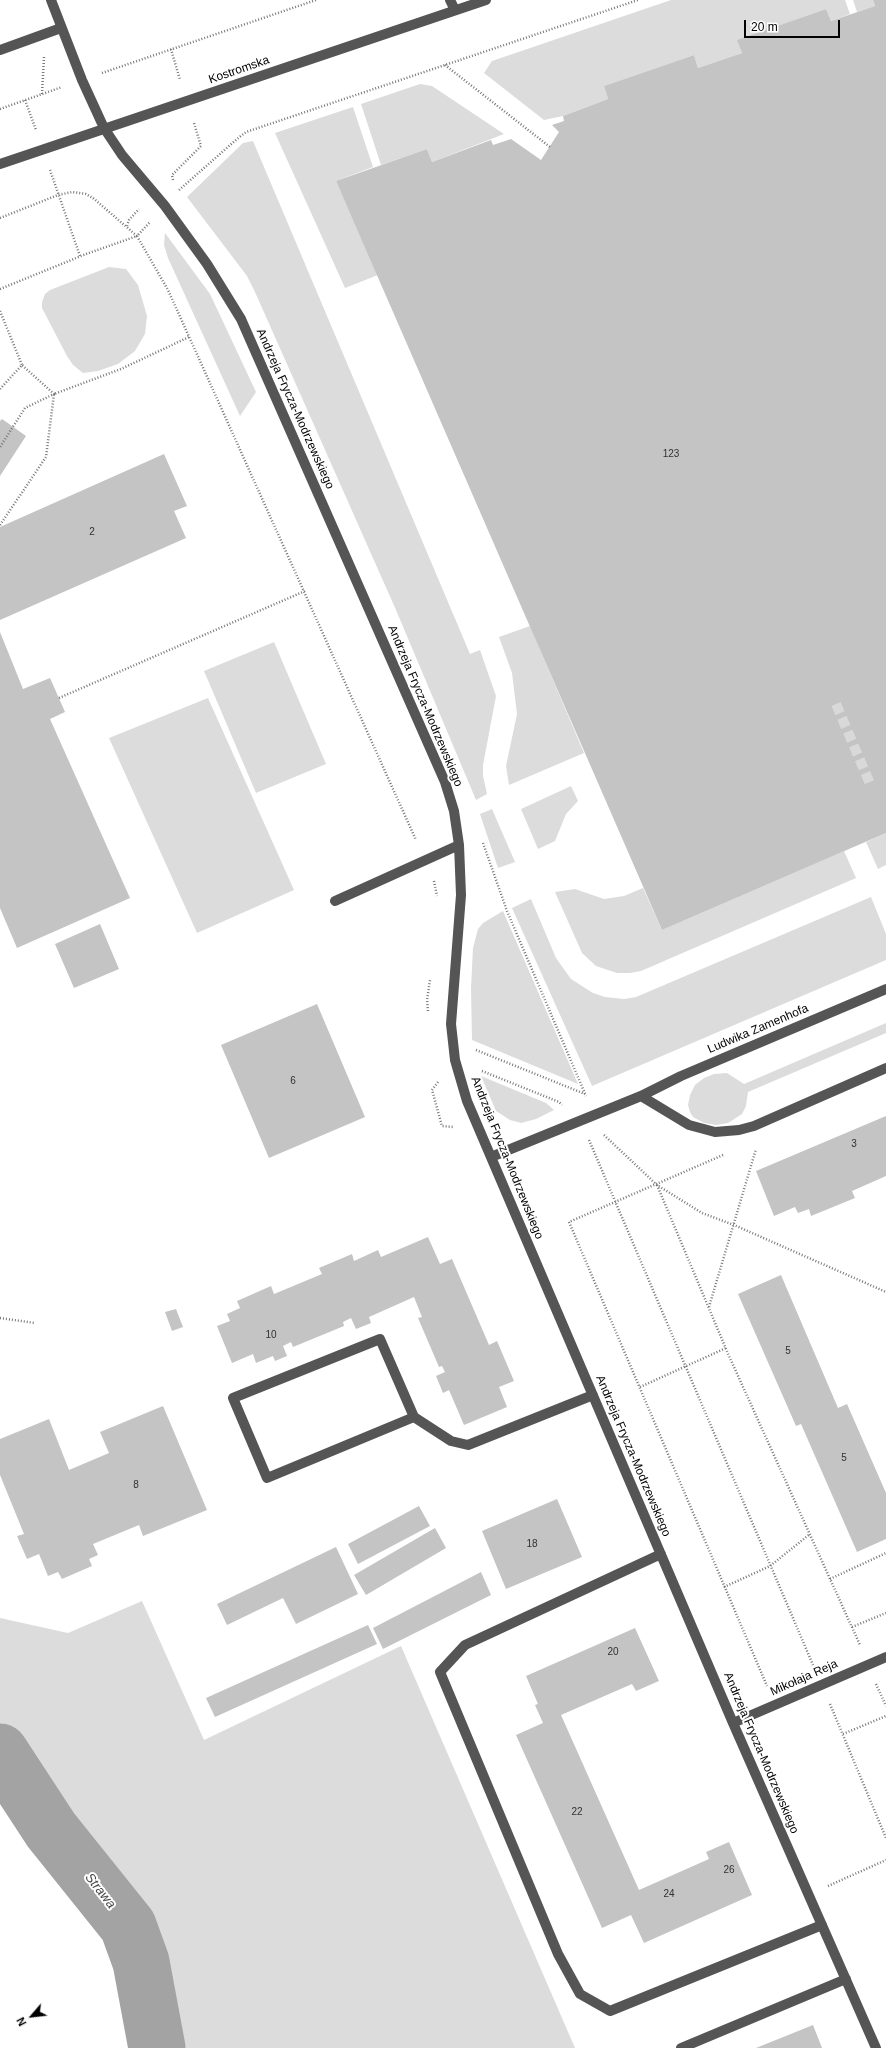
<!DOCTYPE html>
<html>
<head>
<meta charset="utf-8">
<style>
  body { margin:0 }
  #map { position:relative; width:886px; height:2048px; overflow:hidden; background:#fff; font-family:Arial,sans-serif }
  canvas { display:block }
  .north { position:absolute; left:12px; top:1996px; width:40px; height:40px; -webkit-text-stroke:3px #fff; paint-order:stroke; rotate:242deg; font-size:11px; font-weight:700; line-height:16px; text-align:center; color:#000 }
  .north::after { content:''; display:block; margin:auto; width:14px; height:18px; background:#000; clip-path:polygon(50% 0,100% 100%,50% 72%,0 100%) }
  .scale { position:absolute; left:744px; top:20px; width:96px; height:18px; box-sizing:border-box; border:2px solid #000; border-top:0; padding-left:5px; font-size:12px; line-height:14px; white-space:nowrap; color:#000; -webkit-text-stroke:3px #fff; paint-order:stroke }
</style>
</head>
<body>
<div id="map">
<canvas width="886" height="2048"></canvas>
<div class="north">N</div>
<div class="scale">20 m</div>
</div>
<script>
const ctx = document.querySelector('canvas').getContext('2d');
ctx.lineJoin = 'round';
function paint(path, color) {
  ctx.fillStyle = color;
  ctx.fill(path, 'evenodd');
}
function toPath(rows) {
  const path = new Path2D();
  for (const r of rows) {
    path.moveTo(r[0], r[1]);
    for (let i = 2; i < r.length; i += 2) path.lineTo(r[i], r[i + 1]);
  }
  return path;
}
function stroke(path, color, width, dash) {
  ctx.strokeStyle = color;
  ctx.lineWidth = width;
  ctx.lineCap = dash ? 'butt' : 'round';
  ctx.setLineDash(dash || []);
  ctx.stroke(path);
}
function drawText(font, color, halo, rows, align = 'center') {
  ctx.font = font + ' Arial,sans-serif';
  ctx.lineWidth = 4;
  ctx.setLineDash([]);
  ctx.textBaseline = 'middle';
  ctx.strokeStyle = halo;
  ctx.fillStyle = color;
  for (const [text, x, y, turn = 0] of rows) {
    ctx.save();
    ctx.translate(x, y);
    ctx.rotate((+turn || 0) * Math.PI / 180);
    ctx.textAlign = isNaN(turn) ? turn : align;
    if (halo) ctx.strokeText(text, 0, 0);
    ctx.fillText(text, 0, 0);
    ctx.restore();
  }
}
const green = toPath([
  [671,0,845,0,850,14,831,21,826,9,738,40,742,53,698,68,694,55,604,86,608,99,563,116,544,120,484,73,492,61],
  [853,0,873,0,875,6,857,12],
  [420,84,432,86,504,134,432,162,427,149,381,165,361,104],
  [353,107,373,167,336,181,378,275,345,288,275,133],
  [253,141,470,654,480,650,496,696,483,765,483,776,487,794,476,800,396,610,255,292,247,276,187,197,243,143],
  [165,233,210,294,256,392,240,416,168,258,164,245],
  [109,267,126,269,138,285,147,316,145,334,135,351,118,364,98,371,83,373,73,365,67,356,42,308,42,302,45,294,50,290],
  [530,626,584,753,509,785,506,766,517,714,512,673,499,637],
  [274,642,326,764,256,793,204,671],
  [208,698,294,890,197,933,109,738],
  [571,786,578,801,566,814,555,841,538,849,521,809],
  [492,809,515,862,498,868,480,814],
  [886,833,886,865,878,869,866,842],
  [844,851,856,878,641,971,630,973,617,973,596,966,582,953,555,892,575,889,604,899,624,896,643,888,662,930],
  [871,897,886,934,886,960,592,1086,512,908,531,899,556,958,571,979,593,993,605,997,624,999,636,997],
  [503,911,578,1084,472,1040,471,988,473,948,478,929,483,923],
  [886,1023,886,1033,748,1092,746,1106,742,1114,728,1123,716,1125,704,1123,693,1117,690,1112,688,1105,690,1095,695,1085,704,1078,714,1074,727,1073,744,1084],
  [481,1076,546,1103,554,1110,536,1119,521,1123,510,1120,496,1111],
  [142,1601,204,1740,401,1646,575,2048,171,2048,157,1985,136,1924,52,1813,0,1737,0,1618,68,1633]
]);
const river = toPath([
  [0,1752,51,1830,128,1926,141,1962,157,2048]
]);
const building = toPath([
  [873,0,886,0,886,833,662,930,336,181,427,149,432,162,491,140,493,145,511,139,541,160,559,132,552,125,564,121,563,116,608,99,604,86,694,55,698,68,742,53,737,40,826,9,831,21,875,6],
  [2,419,26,436,0,476,0,421],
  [164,454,187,506,174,511,186,538,0,620,0,527],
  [0,632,23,689,50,678,65,712,50,719,130,898,17,948,0,908],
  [100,924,119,969,74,988,55,944],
  [317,1004,365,1117,269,1158,221,1045],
  [886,1116,886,1176,852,1191,855,1198,811,1216,809,1209,798,1213,795,1207,774,1216,756,1171],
  [428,1237,440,1264,452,1259,489,1345,497,1341,514,1381,499,1387,507,1407,464,1425,449,1390,443,1393,436,1376,445,1372,442,1366,439,1367,418,1318,422,1317,414,1297,369,1317,371,1323,356,1329,351,1318,343,1322,344,1326,293,1347,291,1342,283,1346,287,1356,275,1361,273,1356,256,1363,253,1354,232,1363,217,1326,230,1321,227,1314,240,1308,237,1301,271,1286,274,1294,322,1274,319,1268,352,1254,354,1261,378,1250,381,1257],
  [781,1275,838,1408,847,1404,886,1493,886,1539,857,1552,801,1424,796,1426,738,1294],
  [176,1309,183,1327,172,1331,165,1312],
  [163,1406,207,1510,143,1536,139,1525,93,1544,98,1555,89,1559,92,1566,62,1579,58,1572,48,1576,39,1554,27,1559,17,1536,24,1534,0,1475,0,1439,49,1419,69,1470,109,1453,100,1432],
  [557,1499,582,1557,506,1589,482,1531],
  [419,1506,430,1526,358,1564,348,1544],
  [435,1528,446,1548,366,1595,354,1575],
  [336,1547,358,1594,296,1624,283,1598,227,1625,217,1604],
  [481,1572,491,1595,383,1649,373,1628],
  [368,1625,377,1644,215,1717,206,1698],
  [635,1628,659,1681,636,1691,632,1684,561,1715,639,1890,709,1859,706,1852,729,1842,752,1895,644,1943,631,1915,602,1928,516,1735,543,1723,535,1705,538,1704,526,1676],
  [813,2025,822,2048,756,2048]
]);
const minorTunnel = toPath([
  [836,704,871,786]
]);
const path = toPath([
  [171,49,180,80],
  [445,65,550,147],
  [102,73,316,0],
  [42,94,44,57],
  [25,100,36,130],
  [0,109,62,87],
  [50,170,80,256],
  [173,180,172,175,201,146,194,123],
  [179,190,237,139,246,132,638,0],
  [0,218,58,195,72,192,86,194,93,198,137,236,150,222],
  [127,226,129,220,139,209],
  [0,289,86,254,137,236,168,290,416,840],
  [0,311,22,365],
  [0,389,22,365,54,394,25,408,0,447],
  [0,525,46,457,54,394,121,369,189,337],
  [59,698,305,591],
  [483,843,507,911,586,1096],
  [434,881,437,896],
  [428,1011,427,1000,430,980],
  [476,1050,585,1094],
  [482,1071,559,1102,562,1105],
  [438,1082,432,1090,442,1126,454,1127],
  [604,1135,657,1185,702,1213,734,1225,886,1292],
  [589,1140,813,1665],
  [723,1155,569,1222,767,1686],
  [657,1185,729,1356,860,1645],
  [709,1307,756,1149],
  [0,1318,35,1323],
  [640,1387,726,1348],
  [830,1579,886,1553],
  [724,1587,770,1566,810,1534],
  [852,1627,886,1613],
  [876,1684,886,1706],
  [830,1704,886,1838],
  [843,1734,886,1716],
  [828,1886,886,1860]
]);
const minor = toPath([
  [51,0,82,80,104,128,122,155,165,206,207,264,241,319,445,782,454,811,459,845,461,895,451,1024,455,1060,467,1101,733,1723,876,2048],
  [450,0,455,10],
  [0,50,61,28],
  [0,164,486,0],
  [335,901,459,845],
  [641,1096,689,1125,715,1132,739,1130,754,1126,886,1068],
  [491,1157,641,1096,681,1076,886,989],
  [414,1417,380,1339,233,1398,267,1478,414,1417,451,1441,468,1445,593,1395],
  [661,1554,465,1645,440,1672,558,1954,580,1994,610,2011,822,1925],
  [733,1723,886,1657],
  [681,2048,846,1979]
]);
const numberNames = [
  ["123",671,454],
  ["2",92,532],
  ["6",293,1081],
  ["3",854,1144],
  ["10",271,1335],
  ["5",788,1351],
  ["5",844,1458],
  ["8",136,1485],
  ["18",532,1544],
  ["20",613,1652],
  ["22",577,1812],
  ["26",729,1870],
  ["24",669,1894]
];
const streetNames = [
  ["Kostromska",239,70,-19],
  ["Andrzeja Frycza-Modrzewskiego",295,409,66],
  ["Andrzeja Frycza-Modrzewskiego",425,706,67],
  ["Ludwika Zamenhofa",758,1029,-23],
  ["Andrzeja Frycza-Modrzewskiego",507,1158,68],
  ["Andrzeja Frycza-Modrzewskiego",633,1456,67],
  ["Mikołaja Reja",804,1678,-24],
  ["Andrzeja Frycza-Modrzewskiego",761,1753,67]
];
const waterNames = [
  ["Strawa",100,1891,52]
];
paint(green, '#dcdcdc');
stroke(river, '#a3a3a3', 57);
paint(building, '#c4c4c4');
stroke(minorTunnel, '#d9d9d9', 10, [10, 5]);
stroke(path, '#777', 2.5, [1, 2]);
stroke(minor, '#555', 10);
drawText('10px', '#313131', null, numberNames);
drawText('12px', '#000', '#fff', streetNames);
drawText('italic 13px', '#444', '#fff', waterNames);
</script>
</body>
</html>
